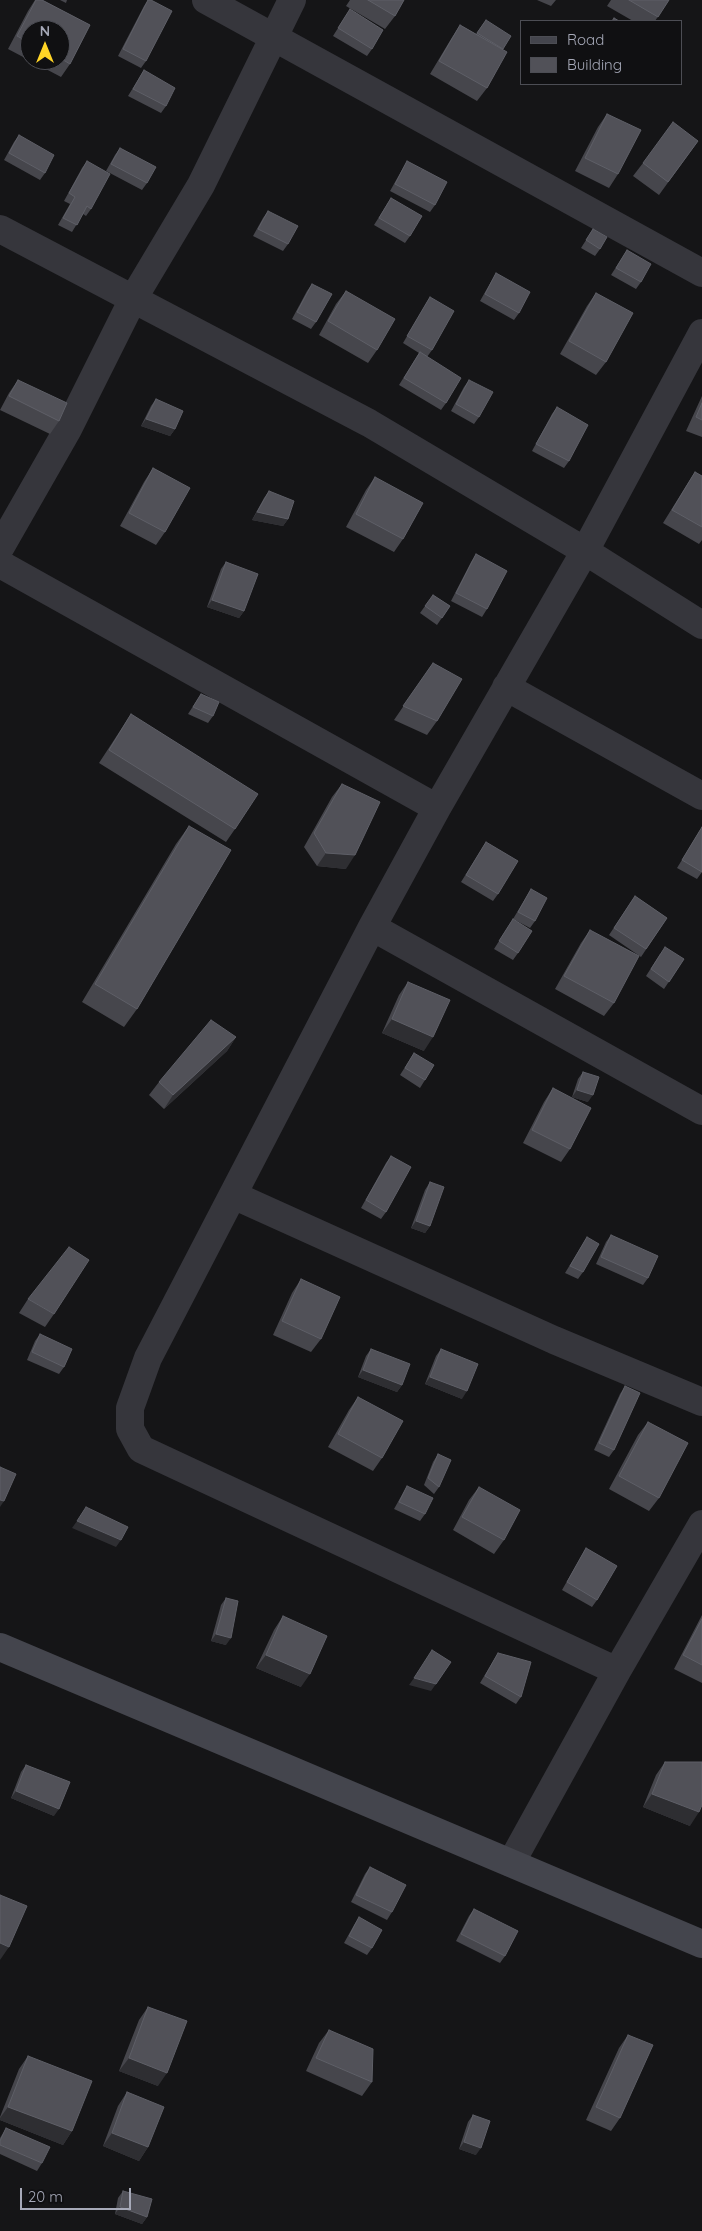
<!DOCTYPE html>
<html>
<head>
<meta charset="utf-8">
<style>
  body { margin:0 }
  #map { position:relative; width:702px; height:2231px; overflow:hidden; background:#151517; font-family:Quicksand,sans-serif }
  canvas { display:block }
  .legend { position:absolute; left:520px; top:20px; width:162px; height:65px; box-sizing:border-box; background:#101012; border:1px solid #4c4d54; margin:0; padding:6px 9px; list-style:none; font-size:15px; color:#a6a9b8 }
  .legend li { display:flex; align-items:center; gap:10px; height:25px }
  .legend b { width:25px; border:1px solid #4c4d54 }
  .north { position:absolute; left:20px; top:20px; width:50px; height:50px; box-sizing:border-box; background:#101012; border:1px solid #4c4d54; border-radius:50%; rotate:0deg; font-size:14px; font-weight:700; line-height:20px; text-align:center; color:#a6a9b8 }
  .north::after { content:''; display:block; margin:auto; width:18px; height:22px; background:#ffd426; clip-path:polygon(50% 0,100% 100%,50% 72%,0 100%) }
  .scale { position:absolute; left:20px; top:2188px; width:111px; height:22px; box-sizing:border-box; border:2px solid #a6a9b8; border-top:0; padding-left:6px; font-size:15px; line-height:18px; white-space:nowrap; color:#a6a9b8; -webkit-text-stroke:4px #101012; paint-order:stroke }
</style>
</head>
<body>
<div id="map">
<canvas width="702" height="2231"></canvas>
<ul class="legend">
<li><b style="height:6px;background:#44454d"></b>Road</li>
<li><b style="height:14px;background:#515158"></b>Building</li>
</ul>
<div class="north">N</div>
<div class="scale">20 m</div>
</div>
<script>
const ctx = document.querySelector('canvas').getContext('2d');
ctx.lineJoin = 'round';
function toPath(rows) {
  const path = new Path2D();
  for (const r of rows) {
    path.moveTo(r[0], r[1]);
    for (let i = 2; i < r.length; i += 2) path.lineTo(r[i], r[i + 1]);
  }
  return path;
}
function stroke(path, color, width, dash) {
  ctx.strokeStyle = color;
  ctx.lineWidth = width;
  ctx.lineCap = dash ? 'butt' : 'round';
  ctx.setLineDash(dash || []);
  ctx.stroke(path);
}
function paint(path, color) {
  ctx.fillStyle = color;
  ctx.fill(path, 'evenodd');
}
const minor = toPath([
  [206,0,702,273],
  [0,229,369,423,585,551,702,625],
  [0,548,68,429,133,299,201,185,292,0],
  [0,564,437,808],
  [506,687,702,796],
  [372,927,702,1111],
  [233,1195,554,1340,702,1402],
  [617,1671,141,1449,130,1429,130,1408,148,1358,372,927,437,808,585,551,702,333],
  [511,1863,617,1671,702,1524]
]);
const secondary = toPath([
  [0,1647,702,1944]
]);
const wall = toPath([
  [35,0,42,0,90,25,70,64,61,77,8,49,28,11],
  [30,30,60,30,60,60,30,60],
  [60,0,67,0,66,3],
  [148,0,146,61,141,68,118,56,144,6],
  [350,0,404,0,395,16,385,29,346,6],
  [537,0,556,0,551,6],
  [611,0,669,0,655,21,633,21,607,6],
  [350,9,372,49,367,56,333,36],
  [486,20,503,49,487,88,477,101,430,74,451,39,460,25,476,34],
  [144,70,166,106,161,113,128,96],
  [607,114,618,174,609,188,575,171,598,127],
  [19,135,45,173,40,180,4,160,14,142],
  [698,141,659,195,633,176,643,163],
  [120,148,147,183,142,190,106,171,115,155],
  [87,161,91,209,86,216,83,214,72,232,58,225,70,204,64,201,82,168],
  [407,161,435,205,430,212,390,191,403,168],
  [391,198,410,236,405,243,374,225],
  [268,211,288,244,283,251,253,236,263,218],
  [593,229,600,249,595,256,581,248],
  [627,250,641,282,636,289,611,275],
  [496,273,519,313,514,320,480,301],
  [312,284,316,322,311,329,292,319,307,291],
  [346,291,377,350,368,363,319,335,336,304],
  [596,293,606,362,596,375,560,354,587,306],
  [430,297,432,350,427,357,446,403,441,410,399,385,419,353,403,343],
  [18,380,59,421,50,434,0,410,9,393],
  [469,380,479,417,474,424,451,411,464,387],
  [702,396,702,437,686,431],
  [156,399,175,429,170,436,141,426,151,406],
  [557,407,569,461,564,468,532,451,552,414],
  [153,468,165,532,156,545,120,526,144,482],
  [695,472,702,476,702,540,699,544,663,523,686,486],
  [375,477,403,539,394,552,346,527,366,490],
  [269,491,288,519,283,526,252,520,264,498],
  [476,554,487,609,482,617,451,601,471,562],
  [226,562,244,611,239,618,207,607,221,569],
  [433,595,450,606,437,625,420,613],
  [433,663,437,721,427,735,394,720],
  [201,694,213,716,208,723,188,714],
  [131,714,235,829,226,842,99,763],
  [342,784,346,869,317,866,304,847,332,797],
  [189,826,137,1009,124,1027,82,1002,176,844],
  [702,827,702,872,697,879,677,868],
  [486,842,498,894,493,901,461,882],
  [531,889,535,921,530,928,513,919],
  [635,896,667,918,641,957,609,935],
  [513,919,518,953,513,960,494,949],
  [590,930,614,1003,604,1016,555,989,581,943],
  [660,954,684,959,664,989,646,976],
  [408,982,424,1051,382,1033,399,995],
  [236,1037,227,1051,164,1109,149,1095,159,1082],
  [414,1053,425,1080,420,1088,400,1075],
  [583,1072,588,1102,572,1097,578,1079],
  [553,1088,570,1149,561,1162,523,1143,544,1102],
  [391,1156,386,1212,381,1219,361,1208,386,1163],
  [430,1182,430,1226,425,1233,411,1228,425,1190],
  [611,1235,648,1278,643,1285,596,1264,606,1242],
  [587,1237,583,1272,578,1279,565,1273],
  [301,1279,321,1339,311,1352,273,1335,292,1293],
  [28,1299,54,1314,45,1327,19,1313],
  [40,1334,64,1367,59,1374,27,1360,35,1341],
  [371,1349,402,1385,397,1392,358,1377,366,1356],
  [441,1349,462,1399,425,1384,436,1356],
  [625,1386,614,1450,609,1457,594,1450,620,1394],
  [358,1397,382,1458,373,1471,328,1447,349,1410],
  [648,1422,659,1498,649,1511,609,1489,638,1435],
  [438,1454,439,1487,434,1494,424,1485,433,1462],
  [407,1486,425,1514,420,1521,394,1509,403,1493],
  [479,1487,504,1540,494,1554,453,1530,469,1500],
  [586,1548,597,1600,592,1607,562,1590],
  [226,1598,226,1645,211,1641,221,1605],
  [702,1615,702,1683,674,1669],
  [283,1616,301,1687,256,1668,274,1630],
  [498,1653,521,1697,516,1704,480,1683],
  [665,1762,690,1826,643,1807,656,1775],
  [26,1765,54,1816,11,1798,21,1772],
  [370,1867,392,1912,387,1920,351,1902,365,1874],
  [474,1909,505,1956,500,1963,456,1941,469,1916],
  [359,1917,372,1948,367,1955,344,1943,354,1925],
  [148,2007,158,2086,119,2071,139,2020],
  [329,2030,372,2082,362,2096,306,2071,319,2043],
  [628,2035,620,2118,611,2131,586,2120,619,2048],
  [28,2056,72,2131,63,2145,0,2120,0,2117,19,2069],
  [127,2092,148,2147,139,2161,103,2146,118,2106],
  [473,2115,476,2155,459,2149,468,2122],
  [6,2128,42,2163,37,2171,0,2154,0,2138],
  [123,2191,147,2217,142,2224,115,2214,118,2198]
]);
const shadedWall = toPath([
  [146,419,175,429,170,436,141,426],
  [257,512,288,519,283,526,252,520],
  [212,600,244,611,239,618,207,607],
  [326,853,355,855,346,869,317,866],
  [392,1019,433,1037,424,1051,382,1033],
  [236,1037,227,1051,164,1109,173,1095],
  [577,1090,593,1095,588,1102,572,1097],
  [416,1221,430,1226,425,1233,411,1228],
  [363,1370,402,1385,397,1392,358,1377],
  [430,1377,467,1391,462,1399,425,1384],
  [0,1500,4,1501,0,1507],
  [77,1521,121,1540,116,1547,72,1528],
  [216,1634,231,1638,226,1645,211,1641],
  [266,1655,310,1674,301,1687,256,1668],
  [414,1678,436,1684,431,1691,409,1685],
  [16,1791,59,1809,54,1816,11,1798],
  [652,1794,699,1812,690,1826,643,1807],
  [0,1943,9,1947,0,1960],
  [129,2058,167,2073,158,2086,119,2071],
  [8,2107,72,2131,63,2145,0,2120,0,2118],
  [112,2133,148,2147,139,2161,103,2146],
  [464,2142,481,2148,476,2155,459,2149],
  [120,2207,147,2217,142,2224,115,2214]
]);
const building = toPath([
  [36,0,42,0,90,25,70,64,60,58,60,30,30,30,30,43,17,36,36,0],
  [148,0,151,0,172,11,146,61,123,49,148,0],
  [368,0,404,0,395,16,368,0],
  [629,0,669,0,658,17,629,0],
  [350,9,383,30,372,49,338,28,350,9],
  [614,18,619,21,612,21,614,18],
  [486,20,511,36,503,49,477,33,486,20],
  [460,25,507,52,487,88,439,61,460,25],
  [144,70,175,88,166,106,133,89,144,70],
  [607,114,641,130,618,174,585,158,607,114],
  [673,122,698,141,668,182,643,163,673,122],
  [19,135,54,155,45,173,9,153,19,135],
  [120,148,156,167,147,183,111,164,120,148],
  [87,161,110,174,91,209,87,206,77,225,63,218,75,197,69,193,87,161],
  [407,161,447,182,435,205,395,184,407,161],
  [391,198,422,216,410,236,379,218,391,198],
  [268,211,298,226,288,244,258,229,268,211],
  [593,229,607,237,600,249,586,240,593,229],
  [627,250,651,264,641,282,616,268,627,250],
  [496,273,530,292,519,313,485,294,496,273],
  [312,284,332,294,316,322,297,312,312,284],
  [346,291,395,319,377,350,328,321,346,291],
  [596,293,633,313,606,362,569,341,596,293],
  [430,297,454,311,432,350,407,336,430,297],
  [420,352,461,378,446,403,404,378,420,352],
  [18,380,67,403,59,421,9,396,18,380],
  [469,380,493,392,479,417,456,404,469,380],
  [156,399,183,411,175,429,146,419,156,399],
  [702,403,702,420,696,417,702,403],
  [557,407,588,425,569,461,536,444,557,407],
  [153,468,190,488,165,532,129,513,153,468],
  [695,472,702,476,702,527,672,510,695,472],
  [375,477,423,503,403,539,356,514,375,477],
  [269,491,294,501,288,519,257,512,269,491],
  [476,554,507,571,487,609,456,593,476,554],
  [226,562,258,574,244,611,212,600,226,562],
  [433,595,450,606,442,618,425,606,433,595],
  [433,663,462,679,437,721,403,706,433,663],
  [201,694,219,702,213,716,193,707,201,694],
  [131,714,258,794,235,829,109,750,131,714],
  [342,784,380,802,355,855,326,853,314,833,342,784],
  [189,826,231,850,137,1009,95,984,189,826],
  [702,827,702,872,682,860,702,827],
  [486,842,518,861,498,894,466,875,486,842],
  [531,889,547,898,535,921,518,912,531,889],
  [635,896,667,918,646,949,614,928,635,896],
  [513,919,532,931,518,953,499,941,513,919],
  [590,930,639,956,614,1003,564,976,590,930],
  [665,947,684,959,669,982,651,969,665,947],
  [408,982,450,1000,433,1037,392,1019,408,982],
  [211,1020,236,1037,173,1095,159,1082,211,1020],
  [414,1053,434,1065,425,1080,405,1068,414,1053],
  [583,1072,599,1077,593,1095,577,1090,583,1072],
  [553,1088,591,1108,570,1149,532,1130,553,1088],
  [391,1156,411,1167,386,1212,366,1200,391,1156],
  [430,1182,444,1187,430,1226,416,1221,430,1182],
  [611,1235,658,1256,648,1278,601,1257,611,1235],
  [587,1237,599,1244,583,1272,570,1266,587,1237],
  [69,1247,89,1260,54,1314,28,1299,69,1247],
  [301,1279,340,1297,321,1339,282,1321,301,1279],
  [40,1334,72,1349,64,1367,32,1352,40,1334],
  [371,1349,410,1364,402,1385,363,1370,371,1349],
  [441,1349,478,1364,467,1391,430,1377,441,1349],
  [625,1386,640,1393,614,1450,599,1443,625,1386],
  [358,1397,403,1421,382,1458,338,1434,358,1397],
  [648,1422,688,1443,659,1498,619,1476,648,1422],
  [438,1454,451,1460,439,1487,428,1478,438,1454],
  [0,1467,16,1474,4,1501,0,1500,0,1467],
  [407,1486,433,1498,425,1514,399,1502,407,1486],
  [479,1487,520,1510,504,1540,462,1517,479,1487],
  [86,1507,128,1527,121,1540,77,1521,86,1507],
  [586,1548,617,1566,597,1600,567,1582,586,1548],
  [226,1598,238,1601,231,1638,216,1634,226,1598],
  [283,1616,327,1636,310,1674,266,1655,283,1616],
  [702,1619,702,1665,683,1655,702,1619],
  [432,1650,451,1662,436,1684,414,1678,432,1650],
  [498,1653,531,1662,521,1697,485,1676,498,1653],
  [665,1762,702,1762,702,1805,699,1812,652,1794,665,1762],
  [26,1765,70,1782,59,1809,16,1791,26,1765],
  [370,1867,406,1885,392,1912,356,1895,370,1867],
  [0,1895,27,1906,9,1947,0,1943,0,1895],
  [474,1909,518,1931,505,1956,461,1934,474,1909],
  [359,1917,382,1930,372,1948,349,1936,359,1917],
  [148,2007,187,2021,167,2073,129,2058,148,2007],
  [329,2030,373,2049,372,2082,316,2058,329,2030],
  [628,2035,653,2045,620,2118,596,2107,628,2035],
  [28,2056,92,2081,72,2131,8,2107,28,2056],
  [127,2092,164,2107,148,2147,112,2133,127,2092],
  [473,2115,490,2121,481,2148,464,2142,473,2115],
  [6,2128,50,2147,42,2163,0,2145,0,2141,6,2128],
  [123,2191,152,2199,147,2217,120,2207,123,2191]
]);
stroke(minor, '#36363c', 28);
stroke(secondary, '#44454d', 28);
paint(wall, '#46464c');
paint(shadedWall, '#2e2e32');
paint(building, '#515158');
stroke(building, '#5e5f67', 1);
</script>
</body>
</html>
